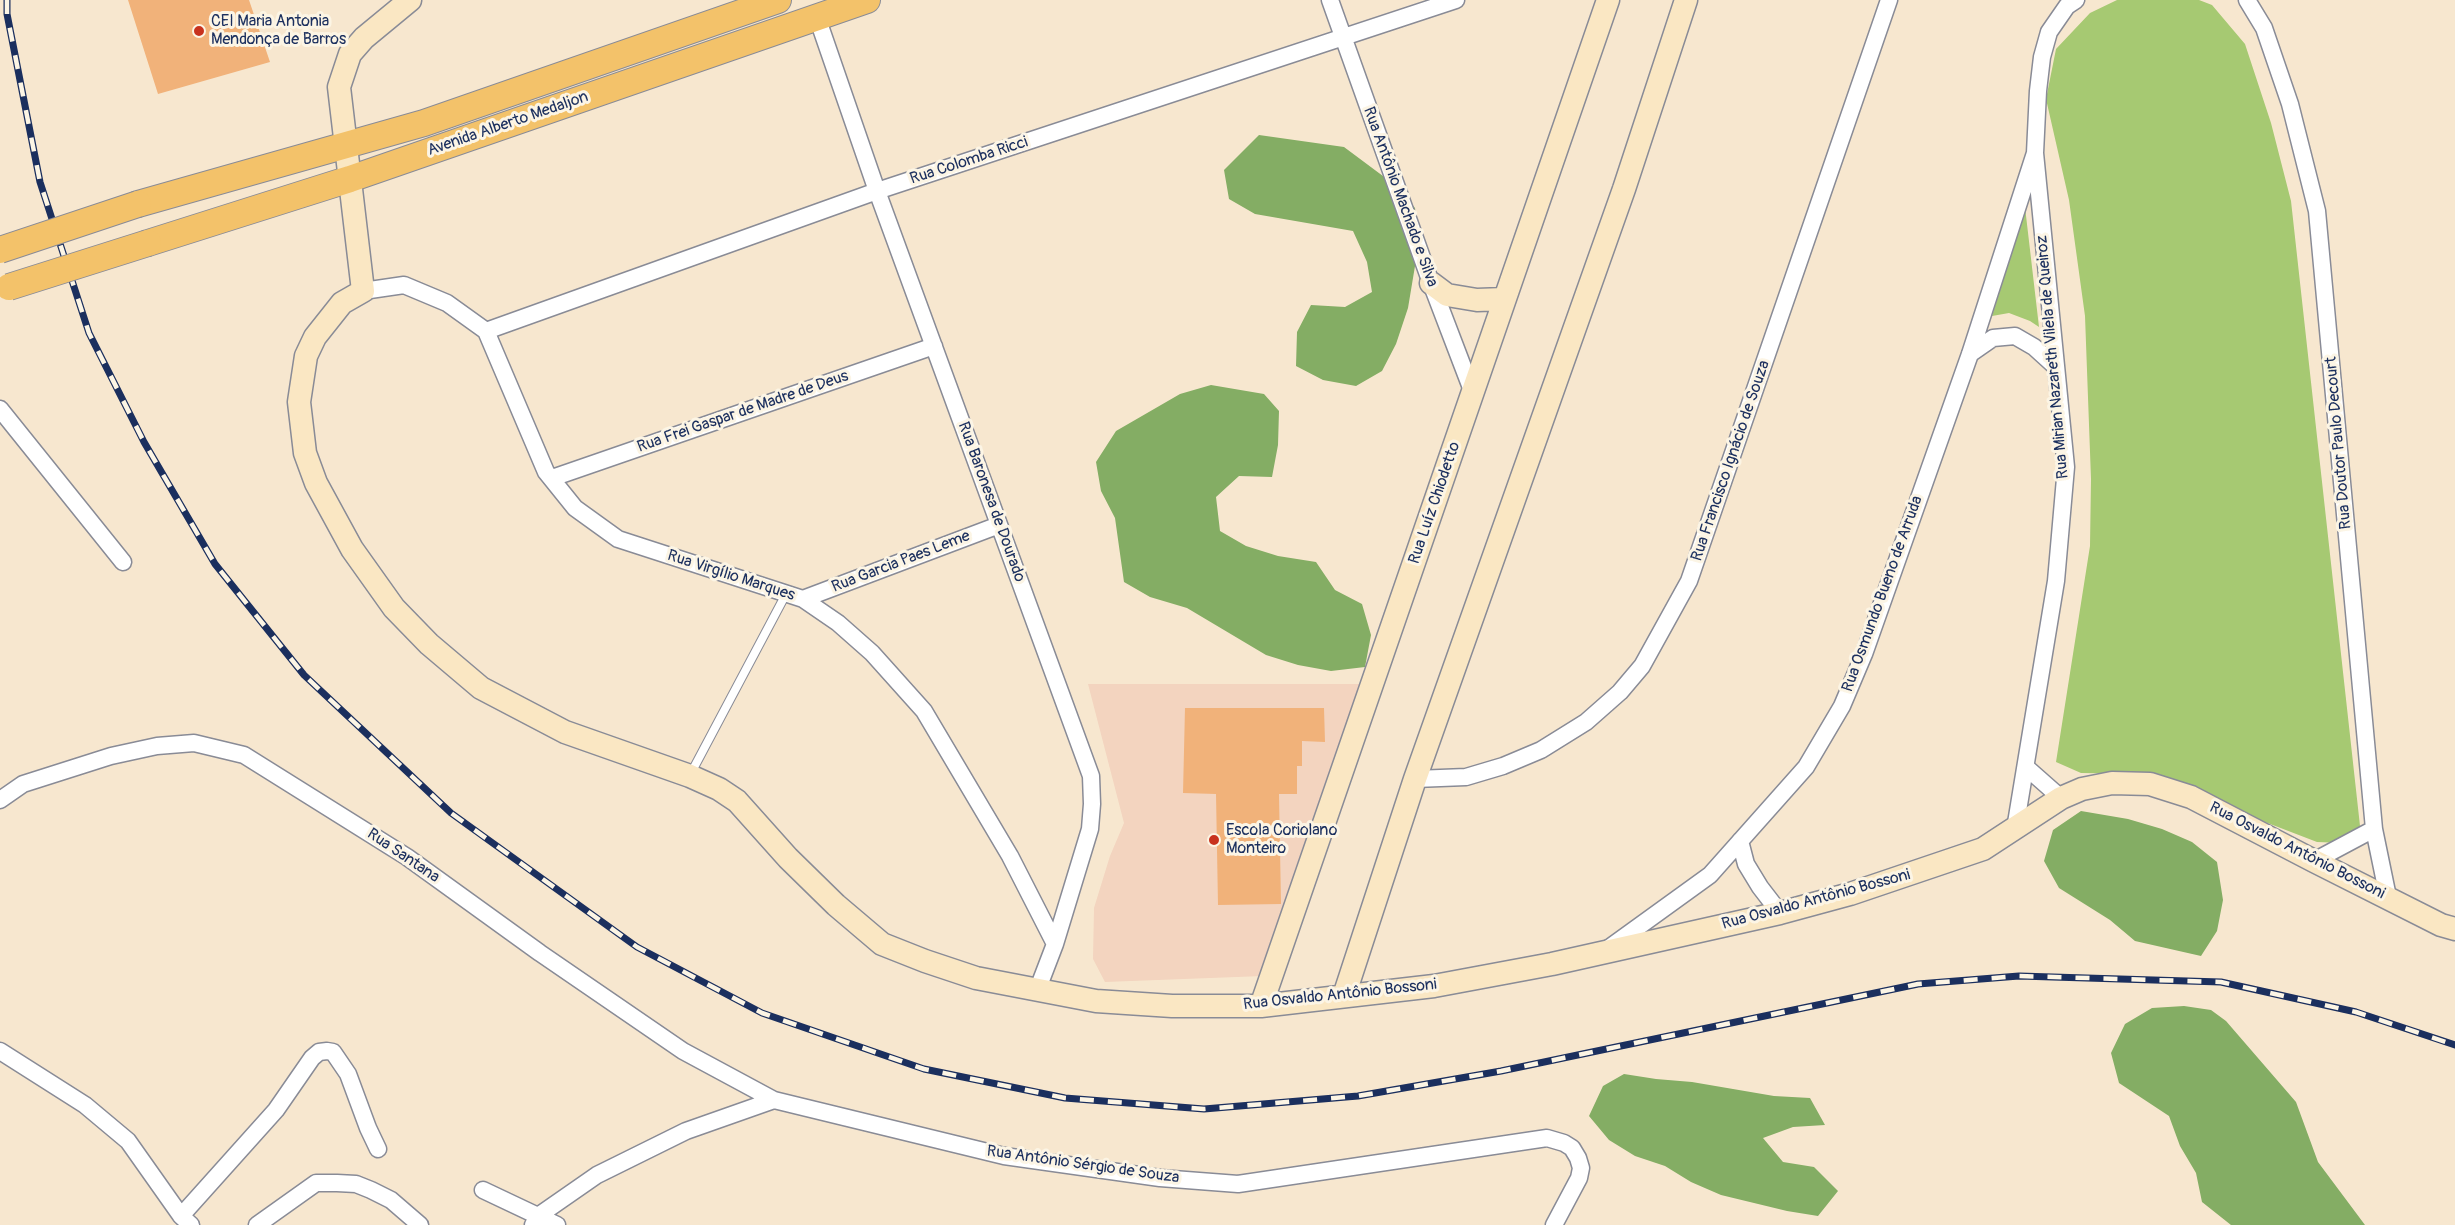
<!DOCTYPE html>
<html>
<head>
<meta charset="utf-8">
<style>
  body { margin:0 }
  canvas { display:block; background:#f7e7cf }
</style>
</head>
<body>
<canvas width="2455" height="1225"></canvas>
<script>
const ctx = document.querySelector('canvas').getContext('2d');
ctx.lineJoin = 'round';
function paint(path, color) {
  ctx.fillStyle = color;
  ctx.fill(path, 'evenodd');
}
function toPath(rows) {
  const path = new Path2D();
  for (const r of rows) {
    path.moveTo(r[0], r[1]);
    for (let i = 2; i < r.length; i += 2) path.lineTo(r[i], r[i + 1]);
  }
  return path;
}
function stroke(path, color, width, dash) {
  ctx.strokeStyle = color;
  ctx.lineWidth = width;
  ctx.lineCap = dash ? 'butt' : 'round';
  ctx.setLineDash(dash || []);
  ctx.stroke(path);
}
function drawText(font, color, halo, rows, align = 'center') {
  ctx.font = font + ' Pangolin,sans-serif';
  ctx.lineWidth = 6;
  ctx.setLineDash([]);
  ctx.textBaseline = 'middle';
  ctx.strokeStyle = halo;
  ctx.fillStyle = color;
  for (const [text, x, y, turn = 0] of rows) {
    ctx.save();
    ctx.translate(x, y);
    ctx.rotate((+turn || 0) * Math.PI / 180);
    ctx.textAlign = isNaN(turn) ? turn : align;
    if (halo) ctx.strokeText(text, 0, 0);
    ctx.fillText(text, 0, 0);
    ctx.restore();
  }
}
const built = toPath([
  [1088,684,1364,684,1263,976,1105,982,1093,959,1094,908,1110,856,1124,823]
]);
const green = toPath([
  [2117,0,2199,0,2212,5,2245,44,2271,123,2291,201,2360,826,2355,835,2343,843,2317,842,2140,774,2081,773,2056,762,2090,546,2091,479,2085,316,2069,200,2046,99,2056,49,2090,13],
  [2025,207,2039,327,2030,321,2009,313,1992,316]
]);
const forest = toPath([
  [1259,135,1344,147,1395,185,1415,208,1419,242,1408,308,1396,344,1382,371,1356,386,1323,380,1296,366,1297,332,1311,305,1345,307,1372,292,1367,262,1353,231,1255,214,1229,199,1224,170],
  [1211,385,1264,394,1279,411,1278,445,1272,477,1239,476,1216,497,1220,531,1246,546,1278,556,1316,562,1335,590,1362,604,1371,635,1365,667,1331,671,1298,665,1266,655,1187,608,1150,597,1124,582,1115,518,1101,491,1096,462,1116,431,1180,394],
  [2081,811,2128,819,2162,829,2192,842,2217,862,2223,900,2217,931,2201,956,2135,941,2110,920,2059,888,2044,861,2053,830],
  [2184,1006,2211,1010,2226,1021,2296,1102,2318,1162,2365,1225,2231,1225,2202,1202,2196,1173,2180,1146,2169,1116,2119,1083,2111,1053,2125,1024,2152,1008],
  [1624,1074,1656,1079,1692,1082,1774,1096,1810,1098,1825,1125,1793,1127,1763,1138,1783,1162,1814,1167,1838,1191,1818,1216,1787,1211,1721,1195,1691,1182,1665,1166,1635,1156,1609,1140,1589,1116,1603,1086]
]);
const building = toPath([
  [128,0,249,0,270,62,158,94],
  [1185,708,1324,708,1325,742,1302,741,1302,766,1297,766,1297,794,1279,794,1281,904,1218,905,1216,794,1183,793]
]);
const lane = toPath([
  [690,775,786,594]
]);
const street = toPath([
  [1330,0,1431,283,1473,393],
  [2247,0,2264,28,2290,104,2317,211,2374,829,2388,897],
  [817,17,877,191,1091,776,1092,804,1090,829,1055,944,1037,991],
  [363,291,404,285,447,303,486,331,546,472,575,508,618,539,803,599,838,623,872,653,924,711,1010,856,1055,944],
  [486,331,877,191,1456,0],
  [1970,354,1993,338,2015,336,2034,347,2056,367],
  [0,409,123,562],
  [552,478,934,346],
  [803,599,999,525],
  [2027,768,2061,798],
  [1415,779,1466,777,1503,766,1541,750,1586,722,1620,692,1642,666,1689,581,1889,0],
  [0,800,23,784,111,756,157,746,194,743,244,755,407,857,540,953,683,1051,774,1100],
  [2015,829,2056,581,2066,467,2035,153,2038,91,2042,57,2049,32,2067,6,2076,0],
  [1740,841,1746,864,1760,887,1780,913],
  [2314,861,2374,829],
  [1609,948,1710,875,1806,767,1842,706,1864,654,1970,354,2035,153],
  [0,1051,85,1105,128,1141,181,1216,191,1225],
  [483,1190,557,1225],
  [181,1216,276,1110,312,1058,319,1052,327,1051,333,1052,348,1074,368,1128,378,1149],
  [257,1225,316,1183,337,1183,356,1184,371,1190,391,1200,420,1225],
  [533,1225,538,1216,597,1175,686,1131,774,1100,1004,1156,1160,1178,1238,1184,1547,1138,1564,1143,1572,1148,1578,1158,1581,1168,1579,1178,1554,1225]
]);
const secondary = toPath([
  [410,0,364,38,350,54,339,87,363,291,342,303,315,337,306,356,299,402,305,453,316,483,352,549,394,608,429,644,481,688,565,732,690,776,719,789,737,801,788,858,836,905,882,944,925,961,976,978,1096,1001,1172,1006,1261,1006,1434,986,1552,964,1780,913,1850,894,1983,849,2061,798,2082,789,2112,783,2150,784,2191,797,2314,861,2441,925,2455,929],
  [1431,283,1447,295,1477,300,1504,299],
  [1344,996,1415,779,1624,189,1686,0],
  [1261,1006,1608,0]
]);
const primary = toPath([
  [138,204,424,123,778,0],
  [148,243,350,179,867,0]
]);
const rail = toPath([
  [7,0,7,14,40,182,89,333,144,442,215,564,304,675,451,813,637,947,762,1013,924,1069,1065,1098,1204,1109,1358,1096,1501,1071,1918,984,2019,976,2221,982,2356,1012,2455,1045]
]);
const primaryBridge = toPath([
  [0,250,138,204],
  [9,287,148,243]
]);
const markers = [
  [199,31,6,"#c8321e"],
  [1214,840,6,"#c8321e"]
];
const poiNames = [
  ["CEI Maria Antonia",211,22],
  ["Mendonça de Barros",211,40],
  ["Escola Coriolano",1226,831],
  ["Monteiro",1226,849]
];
const streetNames = [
  ["Avenida Alberto Medaljon",508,124,-19],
  ["Rua Colomba Ricci",969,161,-18],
  ["Rua Antônio Machado e Silva",1400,197,70],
  ["Rua Mirian Nazareth Vilela de Queiroz",2053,357,-95],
  ["Rua Frei Gaspar de Madre de Deus",743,412,-19],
  ["Rua Doutor Paulo Decourt",2339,443,-95],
  ["Rua Francisco Ignácio de Souza",1731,461,-71],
  ["Rua Baronesa de Dourado",991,502,70],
  ["Rua Luíz Chiodetto",1435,503,-71],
  ["Rua Garcia Paes Leme",901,562,-21],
  ["Rua Virgílio Marques",731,576,18],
  ["Rua Osmundo Bueno de Arruda",1883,594,-70],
  ["Rua Osvaldo Antônio Bossoni",2297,851,27],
  ["Rua Santana",403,856,34],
  ["Rua Osvaldo Antônio Bossoni",1816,900,-15],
  ["Rua Osvaldo Antônio Bossoni",1340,995,-6],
  ["Rua Antônio Sérgio de Souza",1083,1165,8]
];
paint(built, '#f3d4bf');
paint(green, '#a6c972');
paint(forest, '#84ad64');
paint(building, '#f1b27a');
stroke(lane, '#898b96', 10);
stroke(street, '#898b96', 19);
stroke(secondary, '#898b96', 25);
stroke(primary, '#898b96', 28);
stroke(lane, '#fff', 8);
stroke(street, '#fff', 16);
stroke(secondary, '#fae7c3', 22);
stroke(primary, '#f3c26a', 26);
stroke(rail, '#1b2f5e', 7);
stroke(rail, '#fcf5e5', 4.5, [14]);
stroke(primaryBridge, '#898b96', 28, []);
stroke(primaryBridge, '#f3c26a', 26);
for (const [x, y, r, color] of markers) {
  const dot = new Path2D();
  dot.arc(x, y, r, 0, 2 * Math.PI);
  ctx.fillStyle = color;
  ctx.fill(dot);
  stroke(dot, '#fcf5e5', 2);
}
drawText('16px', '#1b2f5e', '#fcf5e5', poiNames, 'left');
drawText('16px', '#1b2f5e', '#fcf5e5', streetNames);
</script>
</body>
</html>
